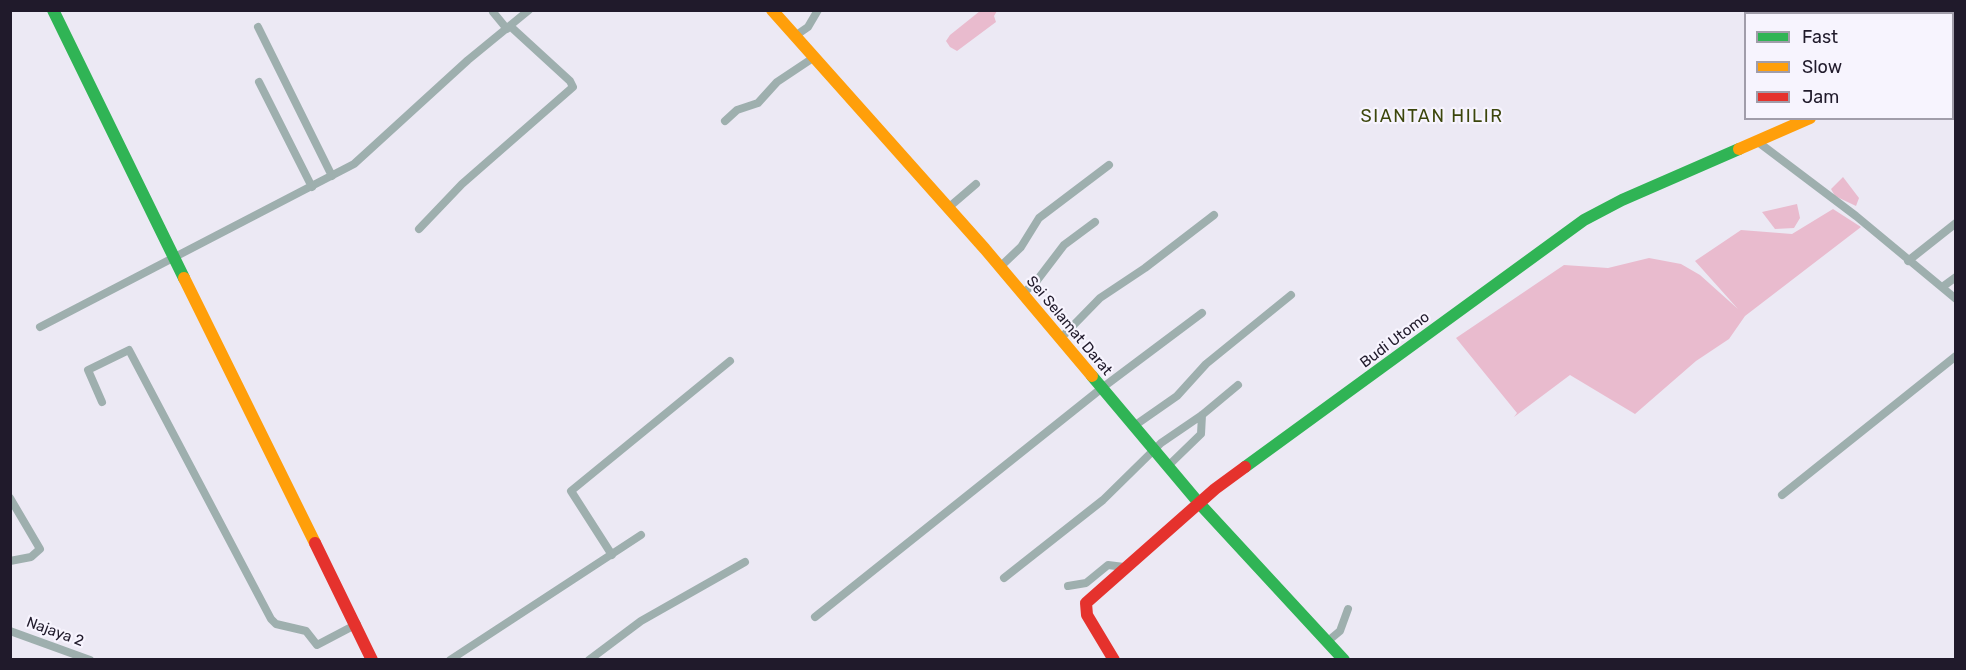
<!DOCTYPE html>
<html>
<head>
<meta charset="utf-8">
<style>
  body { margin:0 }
  #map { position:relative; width:1966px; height:670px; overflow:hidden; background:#ece9f4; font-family:Rubik,sans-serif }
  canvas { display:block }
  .frame { position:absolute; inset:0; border:12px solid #201a2b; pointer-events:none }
  .legend { position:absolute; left:1744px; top:12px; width:210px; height:108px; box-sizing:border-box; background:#f7f4fe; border:2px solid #a19daa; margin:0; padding:8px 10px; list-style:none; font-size:18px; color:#201a2b }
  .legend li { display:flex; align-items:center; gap:12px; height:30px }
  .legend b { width:30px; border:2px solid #a19daa }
</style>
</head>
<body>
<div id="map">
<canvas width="1966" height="670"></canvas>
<div class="frame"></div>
<ul class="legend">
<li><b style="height:8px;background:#30b455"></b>Fast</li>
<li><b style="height:8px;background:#ff9f0a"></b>Slow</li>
<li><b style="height:8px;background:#e5322d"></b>Jam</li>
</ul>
</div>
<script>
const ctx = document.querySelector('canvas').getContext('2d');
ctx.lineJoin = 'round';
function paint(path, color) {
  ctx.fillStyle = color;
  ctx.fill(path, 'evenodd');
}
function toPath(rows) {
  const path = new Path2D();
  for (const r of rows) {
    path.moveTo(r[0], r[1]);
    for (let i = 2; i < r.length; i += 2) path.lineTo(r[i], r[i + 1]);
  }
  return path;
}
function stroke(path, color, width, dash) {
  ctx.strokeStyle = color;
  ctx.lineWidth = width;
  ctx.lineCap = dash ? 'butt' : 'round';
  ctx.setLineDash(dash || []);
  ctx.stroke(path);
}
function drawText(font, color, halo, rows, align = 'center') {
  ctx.font = font + ' Rubik,sans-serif';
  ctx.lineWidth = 4.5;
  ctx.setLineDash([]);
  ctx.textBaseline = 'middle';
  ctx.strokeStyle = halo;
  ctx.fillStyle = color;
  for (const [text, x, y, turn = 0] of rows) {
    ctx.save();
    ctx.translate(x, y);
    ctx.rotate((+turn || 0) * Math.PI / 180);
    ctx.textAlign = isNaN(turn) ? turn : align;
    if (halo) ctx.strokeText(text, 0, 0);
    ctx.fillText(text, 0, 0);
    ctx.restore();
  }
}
const forest = toPath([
  [980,11,997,11,994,16,996,22,957,51,950,47,946,41,950,35],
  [1843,177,1859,198,1856,206,1835,196,1831,189],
  [1797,204,1800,218,1794,228,1775,229,1762,212],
  [1833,209,1861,227,1745,316,1729,339,1696,361,1635,414,1570,375,1514,417,1517,413,1456,338,1564,265,1608,268,1649,258,1681,264,1700,275,1738,309,1695,261,1741,230,1792,234]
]);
const street = toPath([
  [493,12,507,29],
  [258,27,332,176],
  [795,36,808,27,818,10],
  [259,82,312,187],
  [725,121,737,110,758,103,777,82,813,58],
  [1758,142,1856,216,1956,299],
  [948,208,976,184],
  [419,229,462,184,573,87,570,81,510,26],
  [1908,261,1956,223],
  [1000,267,1021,247,1039,218,1109,165],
  [1945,285,1956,277],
  [1022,294,1035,283,1064,245,1095,222],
  [40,327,354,164,468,60,529,10],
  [1060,339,1100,298,1145,268,1214,215],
  [102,402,88,370,129,350,271,619,276,624,306,631,317,645,357,624],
  [1134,426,1177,396,1206,364,1291,295],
  [1168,466,1201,434,1202,415],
  [1782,495,1956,356],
  [10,498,40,549,31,557,10,561],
  [612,555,571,491,730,361],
  [1004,578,1103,500,1161,443,1202,415,1238,385],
  [1068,586,1086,583,1108,565,1124,567],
  [815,617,1102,388,1202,313],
  [10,631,90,660],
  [1328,641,1340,631,1348,609],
  [450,660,641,535],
  [589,660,641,621,745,562]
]);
const fast = toPath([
  [53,10,184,278],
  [1092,376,1198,502,1344,660],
  [1245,467,1584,220,1622,200,1739,149]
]);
const slow = toPath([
  [772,10,985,249,1092,376],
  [1952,59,1956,58],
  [1739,149,1810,118],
  [184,278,315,543]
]);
const jam = toPath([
  [315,543,372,660],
  [1114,660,1087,615,1086,603,1215,489,1245,467]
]);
const streetNames = [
  ["Sei Selamat Darat",1069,326,50],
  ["Budi Utomo",1395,340,-37],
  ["Najaya 2",55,632,20]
];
const quarterNames = [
  ["SIANTAN HILIR",1432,117]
];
paint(forest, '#e9bbce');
stroke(street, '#9eafae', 8);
stroke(fast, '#30b455', 12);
stroke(slow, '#ff9f0a', 12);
stroke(jam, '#e5322d', 12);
drawText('15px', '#201a2b', '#f7f4fe', streetNames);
ctx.letterSpacing = '1.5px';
drawText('18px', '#3c460c', '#f7f4fe', quarterNames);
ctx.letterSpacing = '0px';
</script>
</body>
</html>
